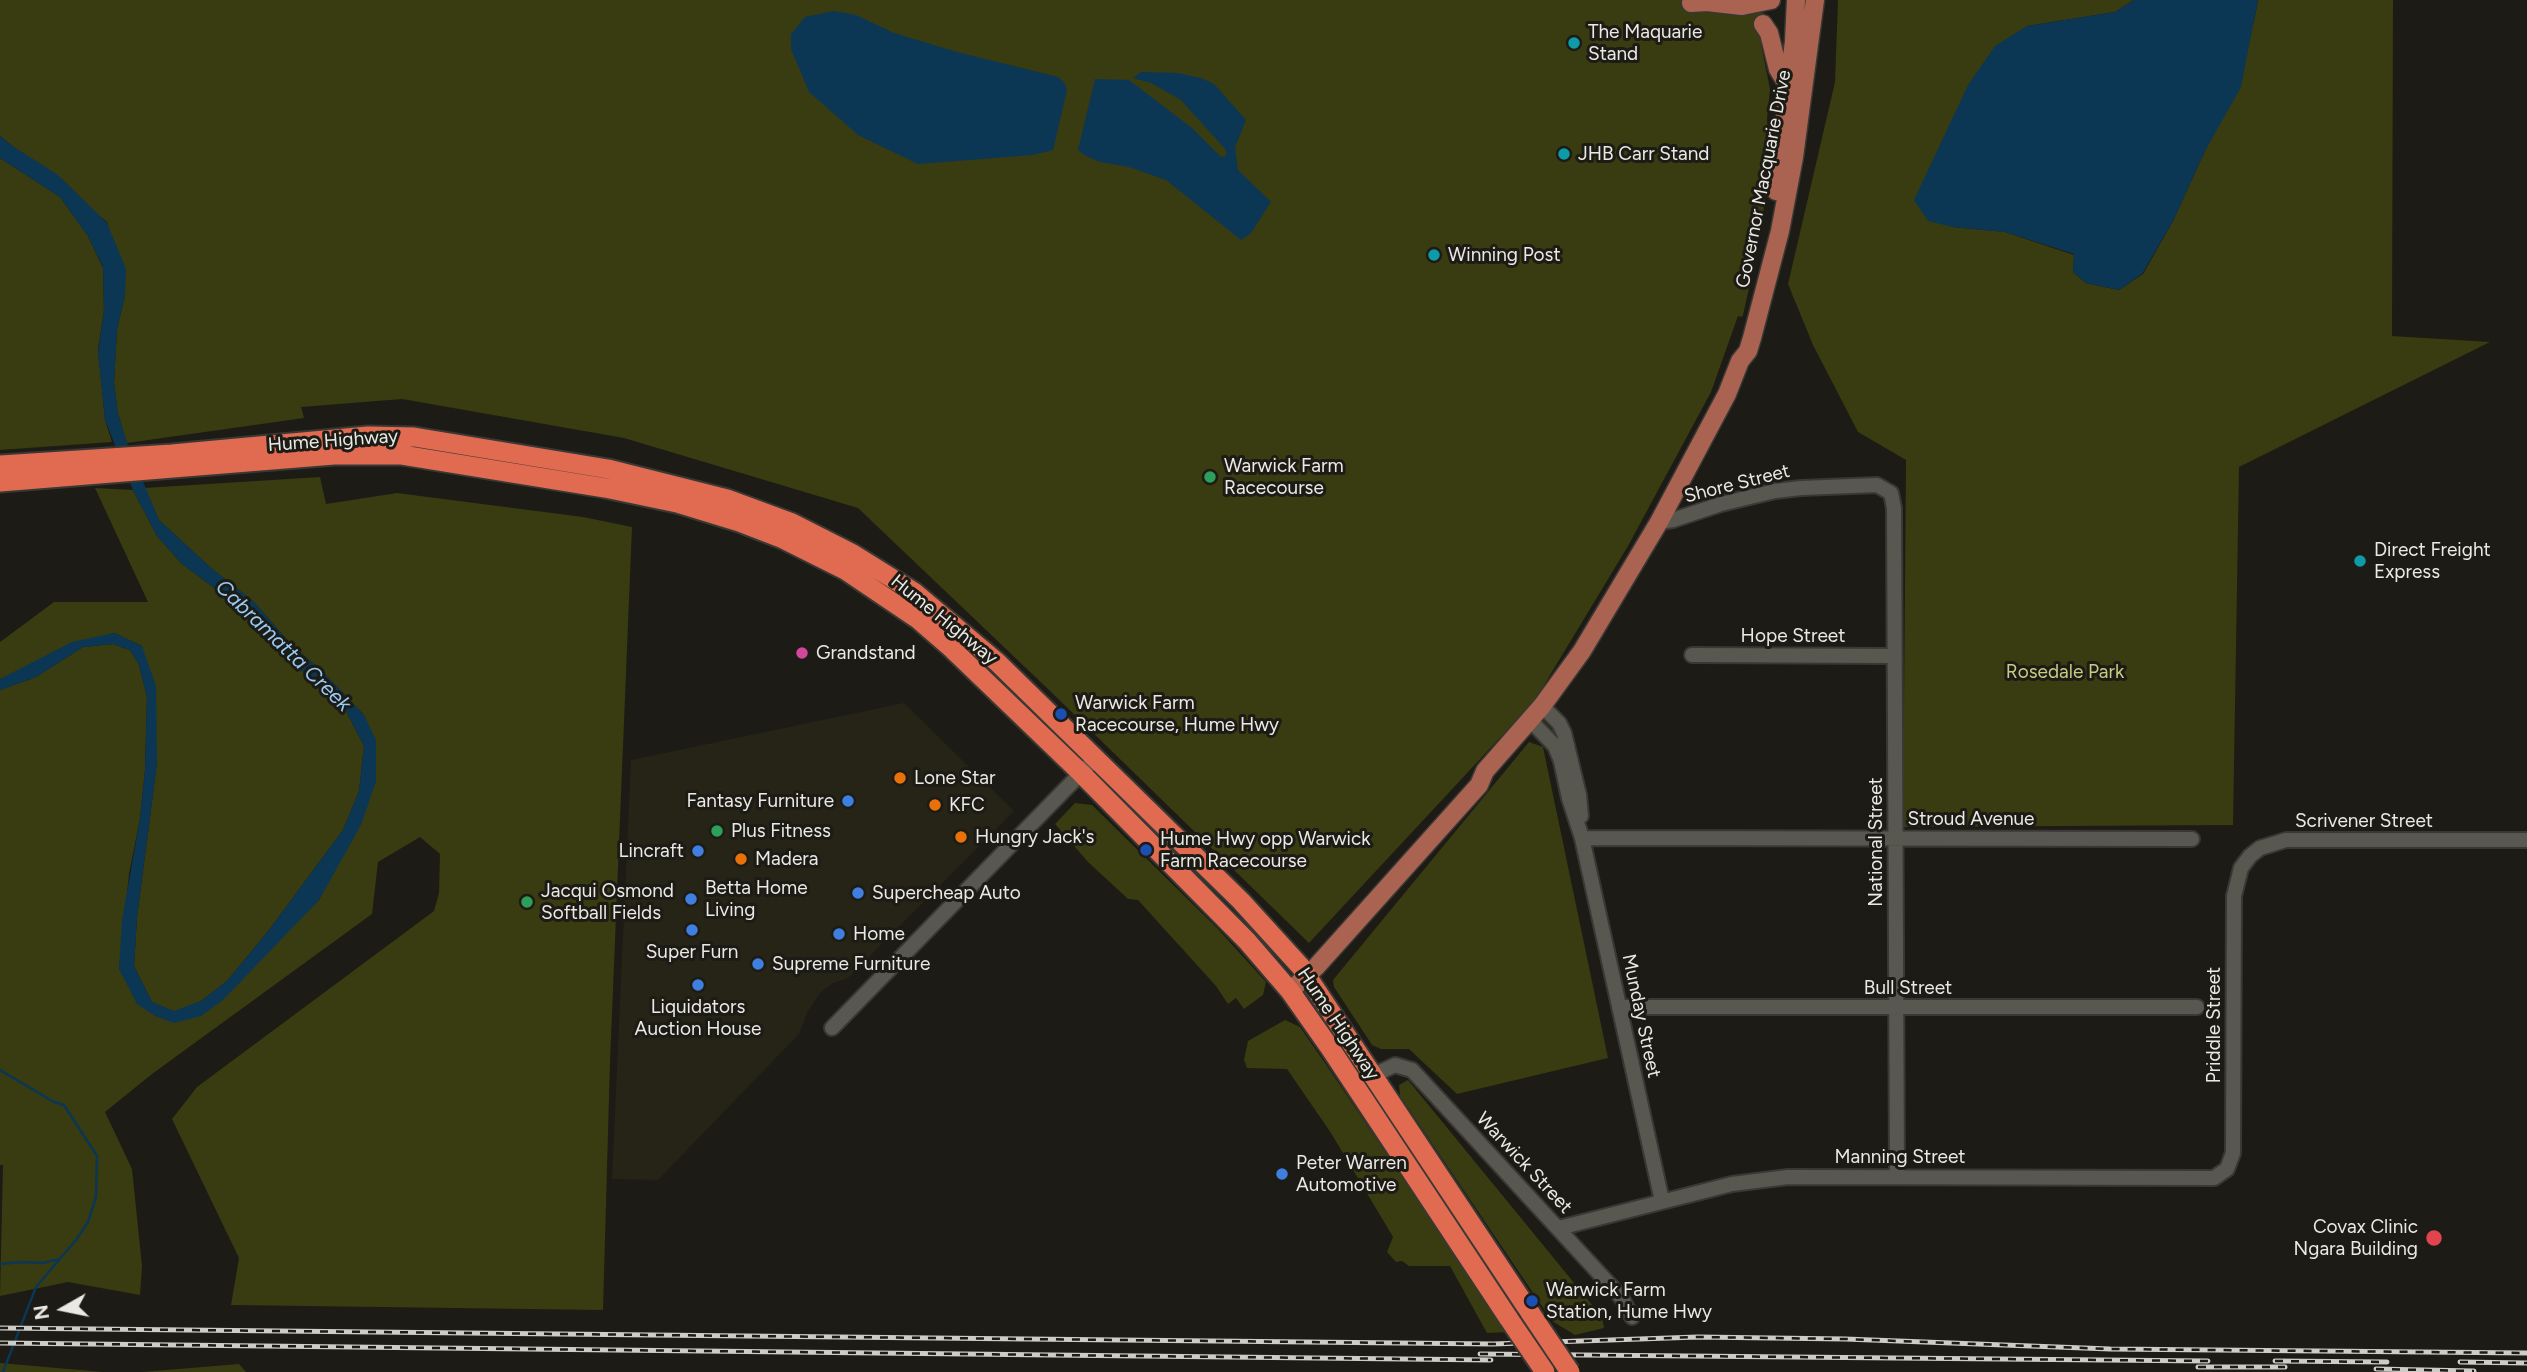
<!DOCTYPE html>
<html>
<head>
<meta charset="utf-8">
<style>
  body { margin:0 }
  #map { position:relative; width:2527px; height:1372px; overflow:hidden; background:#1d1b15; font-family:Figtree,sans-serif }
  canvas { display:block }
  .north { position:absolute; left:28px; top:1274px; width:70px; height:70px; -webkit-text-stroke:5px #1d1b15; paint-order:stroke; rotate:261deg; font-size:19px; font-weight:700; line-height:28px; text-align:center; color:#eae9e4 }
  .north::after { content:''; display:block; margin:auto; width:24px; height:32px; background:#eae9e4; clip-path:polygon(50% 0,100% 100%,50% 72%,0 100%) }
</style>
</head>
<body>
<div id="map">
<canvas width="2527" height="1372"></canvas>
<div class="north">N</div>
</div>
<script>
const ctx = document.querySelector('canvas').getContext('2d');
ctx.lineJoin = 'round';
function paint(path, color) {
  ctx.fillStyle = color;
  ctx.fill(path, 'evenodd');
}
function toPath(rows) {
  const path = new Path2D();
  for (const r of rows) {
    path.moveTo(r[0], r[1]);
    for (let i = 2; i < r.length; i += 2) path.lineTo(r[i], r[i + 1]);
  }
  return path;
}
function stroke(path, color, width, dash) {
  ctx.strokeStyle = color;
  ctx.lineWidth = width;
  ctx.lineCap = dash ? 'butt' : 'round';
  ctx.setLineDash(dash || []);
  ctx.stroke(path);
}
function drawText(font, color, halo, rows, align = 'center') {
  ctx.font = font + ' Figtree,sans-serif';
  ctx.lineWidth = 6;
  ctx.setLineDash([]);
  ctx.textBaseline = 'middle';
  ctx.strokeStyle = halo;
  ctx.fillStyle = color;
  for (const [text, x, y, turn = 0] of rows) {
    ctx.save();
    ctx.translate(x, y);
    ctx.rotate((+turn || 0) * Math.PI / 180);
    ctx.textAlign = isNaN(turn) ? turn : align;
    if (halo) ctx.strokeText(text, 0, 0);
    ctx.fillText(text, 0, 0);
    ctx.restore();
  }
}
const built = toPath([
  [904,703,1014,811,848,978,833,983,821,992,808,1011,799,1034,658,1180,612,1179,631,760]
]);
const green = toPath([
  [0,0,1765,0,1760,35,1765,41,1761,44,1770,89,1767,119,1770,156,1762,224,1750,264,1754,266,1743,315,1742,317,1738,316,1711,392,1628,546,1535,700,1309,943,1048,689,858,508,624,438,402,399,301,407,304,418,127,443,118,414,114,383,117,330,125,295,107,222,0,136],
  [1838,0,2134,0,2115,12,2027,26,1953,227,2005,232,2074,255,2073,272,2086,283,2119,290,2143,274,2173,221,2205,151,2254,21,2258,0,2393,0,2392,336,2490,342,2239,467,2233,825,1903,827,1906,460,1858,432,1813,345,1788,284,1835,82],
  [0,158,60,197,88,236,103,268,104,310,98,350,105,420,112,442,0,450],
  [320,477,326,504,397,493,583,517,632,527,610,1062,603,1310,231,1305,239,1258,172,1119,197,1087,434,911,439,893,440,854,420,837,378,862,372,914,152,1074,105,1112,132,1169,142,1266,140,1295,68,1282,0,1296,3,1165,0,1165,0,690,36,677,83,647,113,644,130,650,139,665,147,697,145,770,140,819,129,874,119,969,155,1016,201,1016,319,900,376,781,364,715,326,675,290,643,254,602,211,568,159,520,144,488],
  [95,488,133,490,157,536,182,564,237,605,309,678,346,711,364,746,359,791,343,830,269,930,227,981,201,1001,175,1012,152,1002,134,966,137,917,157,763,142,646,114,633,0,679,0,642,54,602,148,602],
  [1529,742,1543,747,1608,1058,1457,1094,1409,1049,1381,1049,1372,1045,1334,987,1333,980],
  [1075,803,1092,805,1217,928,1266,982,1263,995,1244,1009,1236,998,1228,1004,1216,986,1138,900,1128,899,1088,862,1055,824],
  [1285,1020,1300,1027,1325,1063,1507,1332,1487,1333,1450,1266,1409,1266,1402,1261,1396,1262,1387,1252,1393,1237,1331,1133,1287,1069,1247,1068,1244,1060,1248,1041],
  [1408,1080,1602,1317,1604,1328,1575,1335,1552,1321,1400,1096,1399,1085],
  [0,1363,103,1372,0,1372],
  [239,1364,246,1372,142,1372]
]);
const water = toPath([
  [2134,0,2258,0,2241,87,2205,151,2173,221,2142,274,2119,290,2086,283,2073,272,2074,254,2005,232,1953,227,1928,221,1914,200,1968,85,1995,46,2027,26,2115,12],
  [834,11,856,15,894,33,957,52,1058,77,1064,82,1067,90,1053,150,1033,155,918,164,858,135,809,92,791,49,791,34,805,17],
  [1141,72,1177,73,1201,78,1214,84,1246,120,1235,147,1238,170,1271,202,1251,233,1241,240,1166,180,1129,167,1100,162,1086,156,1078,150,1095,79,1129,80,1192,128,1221,157,1226,156,1226,150,1181,100,1151,83,1133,78],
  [0,136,11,145,58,175,107,223,126,269,125,295,117,330,114,383,118,414,127,443,159,520,211,568,254,602,290,643,326,675,364,715,376,740,376,781,361,825,319,900,223,1000,201,1016,174,1023,155,1016,137,1004,119,969,122,920,140,819,145,770,147,697,139,665,130,650,113,644,83,647,36,677,0,690,0,679,72,642,114,633,142,646,156,686,157,763,137,917,134,966,152,1002,174,1011,201,1001,227,981,269,930,343,830,359,791,364,746,346,711,309,678,237,605,182,564,157,536,133,490,105,420,98,353,104,310,103,267,88,236,60,197,0,158]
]);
const stream = toPath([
  [0,1070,54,1102,64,1105,97,1156,96,1197,88,1222,76,1240,36,1287,3,1372],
  [0,1264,22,1262,43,1263,59,1259]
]);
const minor = toPath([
  [1659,522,1673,520,1721,504,1775,491,1801,488,1877,485,1891,493,1894,508,1897,1176],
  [1692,655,1894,656],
  [1542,706,1559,723,1564,733,1579,795,1581,816],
  [1530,720,1555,746,1561,761,1569,798,1582,838,1662,1201],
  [1582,838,2192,839],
  [1619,1007,2197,1007],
  [832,1028,1088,766],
  [1372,1076,1395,1065,1412,1070,1621,1297,1632,1317],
  [1559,1228,1732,1184,1788,1177,2214,1178,2227,1169,2233,1153,2234,896,2241,868,2250,856,2260,848,2286,840,2527,840]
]);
const major = toPath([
  [1691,3,1707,2,1742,6,1771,0],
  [1763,24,1769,33,1778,69,1789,87],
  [1776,191,1794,41,1796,0],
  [1290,991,1316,967,1479,785,1485,771,1542,706,1582,651,1659,522,1727,394,1740,361,1748,351,1752,338,1780,231,1794,157,1815,0]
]);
const highway = toPath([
  [0,465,172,454,368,436,414,437,608,469,727,499,792,523,853,554,914,592,997,662,1241,901,1301,967,1531,1314],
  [0,482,334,455,402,455,605,488,677,503,739,522,783,539,845,570,919,620,949,646,1081,773,1247,941,1290,991,1330,1048,1509,1319]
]);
const rail = toPath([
  [0,1328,1493,1344,1698,1337,1845,1339,2110,1349,2527,1353],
  [0,1343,1491,1360],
  [1480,1354,2208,1361],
  [2275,1361,2387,1362],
  [2460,1362,2527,1363],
  [2198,1367,2285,1367],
  [2376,1369,2474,1371]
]);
const highwayBridge = toPath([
  [1531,1314,1570,1372],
  [1509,1319,1545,1372]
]);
const markers = [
  [1574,43,7,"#0f9aa8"],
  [1564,154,7,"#0f9aa8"],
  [1434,255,7,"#0f9aa8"],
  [1210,477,7,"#2e9e5b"],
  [2360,561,7,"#0f9aa8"],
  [802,653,7,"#d1479c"],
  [1061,714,7,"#1a4fb4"],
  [900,778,7,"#e8710a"],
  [848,801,7,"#3f7fe0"],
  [935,805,7,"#e8710a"],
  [717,831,7,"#2e9e5b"],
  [961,837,7,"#e8710a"],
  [1146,850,7,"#1a4fb4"],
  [698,851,7,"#3f7fe0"],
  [741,859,7,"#e8710a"],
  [858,893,7,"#3f7fe0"],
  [691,899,7,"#3f7fe0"],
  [527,902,7,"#2e9e5b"],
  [692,930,7,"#3f7fe0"],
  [839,934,7,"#3f7fe0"],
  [758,964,7,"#3f7fe0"],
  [698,985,7,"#3f7fe0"],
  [1282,1174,7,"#3f7fe0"],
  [2434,1238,9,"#e0444e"],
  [1532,1301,7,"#1a4fb4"]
];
const poiNames = [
  ["The Maquarie",1588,32],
  ["Stand",1588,54],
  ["JHB Carr Stand",1578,154],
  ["Winning Post",1448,255],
  ["Warwick Farm",1224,466],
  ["Racecourse",1224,488],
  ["Direct Freight",2374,550],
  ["Express",2374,572],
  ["Grandstand",816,653],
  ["Warwick Farm",1075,703],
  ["Racecourse, Hume Hwy",1075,725],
  ["Lone Star",914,778],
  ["Fantasy Furniture",834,801,"right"],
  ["KFC",949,805],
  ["Plus Fitness",731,831],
  ["Hungry Jack's",975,837],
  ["Hume Hwy opp Warwick",1160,839],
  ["Farm Racecourse",1160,861],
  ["Lincraft",684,851,"right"],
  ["Madera",755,859],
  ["Betta Home",705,888],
  ["Living",705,910],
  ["Jacqui Osmond",541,891],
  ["Softball Fields",541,913],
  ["Supercheap Auto",872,893],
  ["Home",853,934],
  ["Super Furn",692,952,"center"],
  ["Supreme Furniture",772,964],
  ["Liquidators",698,1007,"center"],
  ["Auction House",698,1029,"center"],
  ["Peter Warren",1296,1163],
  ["Automotive",1296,1185],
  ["Covax Clinic",2418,1227,"right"],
  ["Ngara Building",2418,1249,"right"],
  ["Warwick Farm",1546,1290],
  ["Station, Hume Hwy",1546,1312]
];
const streetNames = [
  ["Governor Macquarie Drive",1764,179,-79],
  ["Hume Highway",333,441,-4],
  ["Shore Street",1737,484,-14],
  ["Hume Highway",944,620,39],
  ["Hope Street",1793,636],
  ["Stroud Avenue",1971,819],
  ["Scrivener Street",2364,821],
  ["National Street",1876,842,-90],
  ["Bull Street",1908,988],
  ["Munday Street",1641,1016,78],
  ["Hume Highway",1338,1024,56],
  ["Priddle Street",2214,1025,-90],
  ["Manning Street",1900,1157],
  ["Warwick Street",1524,1163,47]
];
const parkNames = [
  ["Rosedale Park",2065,672]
];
const waterNames = [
  ["Cabramatta Creek",283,646,44]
];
paint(built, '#262417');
paint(green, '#393b11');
paint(water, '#0b3754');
stroke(stream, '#0b3754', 2.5);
stroke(minor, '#393834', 18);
stroke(major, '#393834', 21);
stroke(highway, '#393834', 23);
stroke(minor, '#595850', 14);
stroke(major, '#ab6351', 18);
stroke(highway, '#e16b51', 19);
stroke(rail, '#cdccc7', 5);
stroke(rail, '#1d1b15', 2.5, [8]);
stroke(highwayBridge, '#393834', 23, []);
stroke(highwayBridge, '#e16b51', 19);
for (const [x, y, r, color] of markers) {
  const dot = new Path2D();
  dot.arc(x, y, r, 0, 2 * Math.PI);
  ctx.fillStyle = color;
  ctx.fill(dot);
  stroke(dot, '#1d1b15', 2.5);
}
drawText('19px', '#eae9e4', '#1d1b15', poiNames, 'left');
drawText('19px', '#eae9e4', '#1d1b15', streetNames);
drawText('19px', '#c7cc80', '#1d1b15', parkNames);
drawText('italic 21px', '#98ccf5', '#1d1b15', waterNames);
</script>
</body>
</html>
